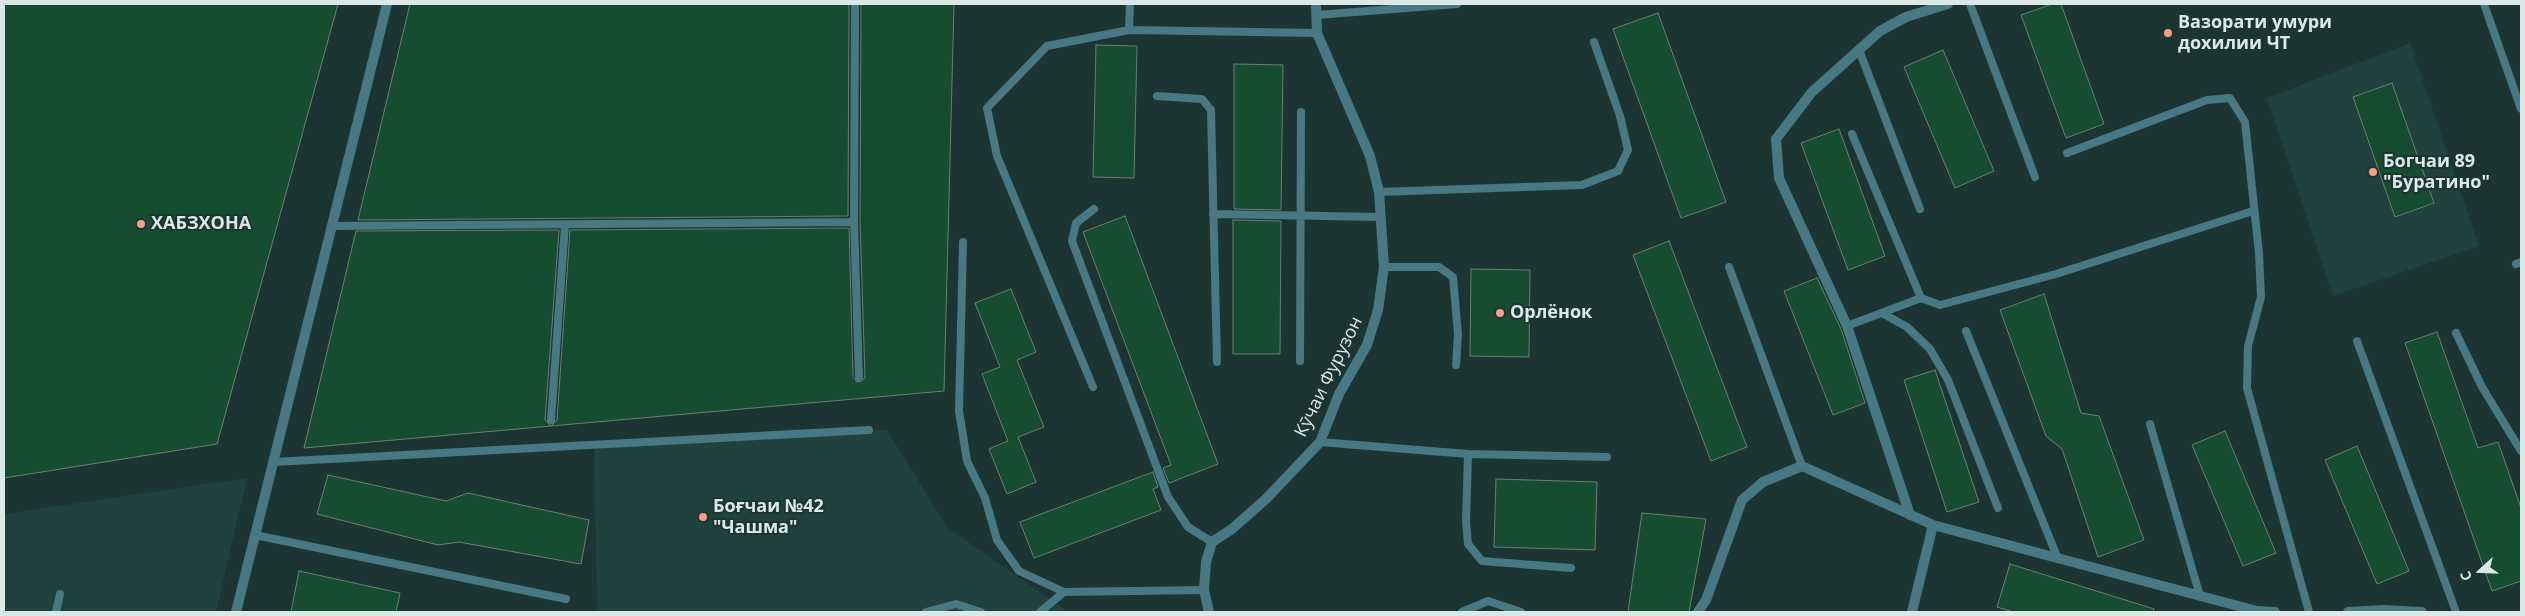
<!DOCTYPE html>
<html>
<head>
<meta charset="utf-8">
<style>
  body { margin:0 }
  #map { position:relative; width:2525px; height:616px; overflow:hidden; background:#1d3532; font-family:"Open Sans",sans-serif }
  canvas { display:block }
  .frame { position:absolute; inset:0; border:5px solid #dae9e6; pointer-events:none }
  .north { position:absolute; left:2455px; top:546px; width:50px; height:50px; -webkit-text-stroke:4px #1d3532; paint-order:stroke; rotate:250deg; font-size:14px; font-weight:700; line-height:20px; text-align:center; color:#dae9e6 }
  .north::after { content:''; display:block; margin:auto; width:18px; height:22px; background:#dae9e6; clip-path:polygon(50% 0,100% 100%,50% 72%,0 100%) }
</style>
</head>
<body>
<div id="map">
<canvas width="2525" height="616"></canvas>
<div class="frame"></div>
<div class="north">С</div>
</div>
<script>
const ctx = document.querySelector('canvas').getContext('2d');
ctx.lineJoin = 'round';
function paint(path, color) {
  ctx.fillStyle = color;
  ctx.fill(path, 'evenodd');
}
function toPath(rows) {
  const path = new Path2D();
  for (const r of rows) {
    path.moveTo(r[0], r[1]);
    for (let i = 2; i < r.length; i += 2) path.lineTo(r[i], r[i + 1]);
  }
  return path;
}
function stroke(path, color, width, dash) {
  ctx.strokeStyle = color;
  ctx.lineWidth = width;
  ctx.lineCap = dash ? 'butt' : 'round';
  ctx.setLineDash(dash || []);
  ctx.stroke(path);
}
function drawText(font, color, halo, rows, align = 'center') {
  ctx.font = font + ' "Open Sans",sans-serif';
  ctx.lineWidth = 4;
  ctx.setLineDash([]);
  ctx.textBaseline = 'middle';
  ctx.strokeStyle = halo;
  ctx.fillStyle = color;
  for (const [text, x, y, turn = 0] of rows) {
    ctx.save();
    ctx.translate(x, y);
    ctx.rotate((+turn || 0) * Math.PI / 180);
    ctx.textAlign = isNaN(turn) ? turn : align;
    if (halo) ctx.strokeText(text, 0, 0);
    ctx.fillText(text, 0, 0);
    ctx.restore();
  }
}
const built = toPath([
  [2410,43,2479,246,2333,296,2267,98],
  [793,429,887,430,947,527,1068,612,597,612,594,445],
  [247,478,216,612,4,612,4,514]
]);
const building = toPath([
  [4,4,338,4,217,444,4,478,4,4],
  [410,4,849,4,848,216,358,220,410,4],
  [861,4,954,4,944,391,304,448,356,231,559,230,545,420,551,426,557,420,570,230,849,228,853,377,857,382,862,381,865,377,860,222,861,4],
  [2052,4,2061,4,2104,124,2066,138,2021,15,2052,4],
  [1658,13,1726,202,1681,218,1613,29,1658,13],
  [1096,45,1137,46,1134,178,1093,177,1096,45],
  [1943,50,1994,171,1955,188,1904,67,1943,50],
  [1234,64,1283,65,1281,210,1234,209,1234,64],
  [2392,83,2434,203,2395,217,2353,97,2392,83],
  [1839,129,1885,256,1848,270,1801,143,1839,129],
  [1125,216,1218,464,1169,483,1163,468,1171,465,1083,232,1125,216],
  [1233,220,1281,221,1280,354,1233,354,1233,220],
  [1669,241,1747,447,1711,461,1633,255,1669,241],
  [1471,269,1530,270,1529,357,1470,356,1471,269],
  [1817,278,1841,329,1865,403,1833,415,1784,291,1817,278],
  [1011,289,1036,352,1017,360,1044,427,1018,437,1036,482,1007,494,989,449,1008,441,982,374,1000,367,975,303,1011,289],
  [2044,294,2081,413,2099,416,2144,540,2098,557,2062,449,2046,436,2000,310,2044,294],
  [2437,332,2478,448,2498,442,2521,508,2521,581,2492,591,2405,343,2437,332],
  [1935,370,1979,502,1947,512,1904,380,1935,370],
  [2225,431,2276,553,2243,566,2192,445,2225,431],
  [2357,446,2409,571,2377,584,2325,460,2357,446],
  [1153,472,1158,487,1153,489,1161,510,1034,558,1020,522,1153,472],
  [328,475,446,501,468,493,589,520,581,564,459,542,438,545,317,514,328,475],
  [1496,479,1597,482,1595,550,1494,547,1496,479],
  [1642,513,1706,519,1689,612,1628,612,1642,513],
  [2010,564,2154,609,2153,612,2013,612,1997,607,2010,564],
  [299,571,400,593,396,612,291,612,299,571]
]);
const service = toPath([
  [855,4,854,222,859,377],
  [1970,4,2035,177],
  [2484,4,2521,109],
  [1317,15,1457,4],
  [1129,30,1130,4],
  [1859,50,1920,209],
  [1157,96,1202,99,1211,110,1217,362],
  [1852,134,1921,298,1940,305,2056,274,2253,211],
  [2067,153,2207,100,2230,98,2245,122,2259,253,2261,297,2248,346,2247,388,2309,612],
  [1379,192,1582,185,1618,171,1628,150,1620,116,1594,42],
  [1094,209,1076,223,1072,241,1168,497,1188,527,1212,542],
  [1213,214,1380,217],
  [332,226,854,222],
  [963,242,959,411,967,461,985,498,997,540,1019,571,1064,592,1204,590],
  [2516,264,2521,262],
  [1384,267,1439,267,1453,277,1458,334,1456,365],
  [1729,267,1802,466],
  [1882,313,1907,327,1930,349,1948,380,1998,508],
  [1847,326,1921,298],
  [1966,331,2058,559],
  [2456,333,2482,387,2521,451],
  [2357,341,2456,612],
  [1300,361,1301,112],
  [1093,387,997,156,987,108,1047,46,1129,30,1317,33],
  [551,420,565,225],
  [2150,424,2200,596],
  [1320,442,1468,454,1607,457],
  [1468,454,1466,522,1468,544,1482,561,1571,568],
  [274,462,869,430],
  [255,535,566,599],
  [56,612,60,594],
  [926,612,956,604,981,612],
  [1040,612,1064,592],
  [1462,612,1488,601,1521,612]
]);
const minor = toPath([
  [1910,515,1847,326,1779,178,1776,139,1812,92,1880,31,1906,17,1948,4],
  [1209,612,1204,590,1206,562,1212,542,1232,529,1266,499,1320,442,1339,394,1367,345,1378,310,1384,267,1379,192,1370,156,1317,33,1316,4],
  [1698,612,1706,600,1742,500,1763,482,1802,466,1933,525,2257,611,2275,612],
  [1912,612,1933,525],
  [2348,612,2384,610,2422,612]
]);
const tertiary = toPath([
  [236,612,387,4]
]);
const markers = [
  [2168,33,5,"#f3a082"],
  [2373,172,5,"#f3a082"],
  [141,224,5,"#f3a082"],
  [1500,313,5,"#f3a082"],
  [703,517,5,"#f3a082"]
];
const poiNames = [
  ["Вазорати умури",2178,23],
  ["дохилии ЧТ",2178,44],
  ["Богчаи 89",2383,162],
  ["\"Буратино\"",2383,183],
  ["ХАБЗХОНА",151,224],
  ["Орлёнок",1510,313],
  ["Боғчаи №42",713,507],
  ["\"Чашма\"",713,528]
];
const streetNames = [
  ["Кӯчаи Фурузон",1329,377,-64]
];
paint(built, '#20413d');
paint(building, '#164c30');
stroke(building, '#6b8073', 1);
stroke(service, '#477884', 8);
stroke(minor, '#477884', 10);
stroke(tertiary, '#477884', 10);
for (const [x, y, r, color] of markers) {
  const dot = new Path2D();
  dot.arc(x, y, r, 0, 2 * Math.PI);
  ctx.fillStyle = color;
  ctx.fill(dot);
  stroke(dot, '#1d3532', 2);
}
drawText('bold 18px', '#dae9e6', '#1d3532', poiNames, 'left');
drawText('18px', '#dae9e6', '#1d3532', streetNames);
</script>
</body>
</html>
